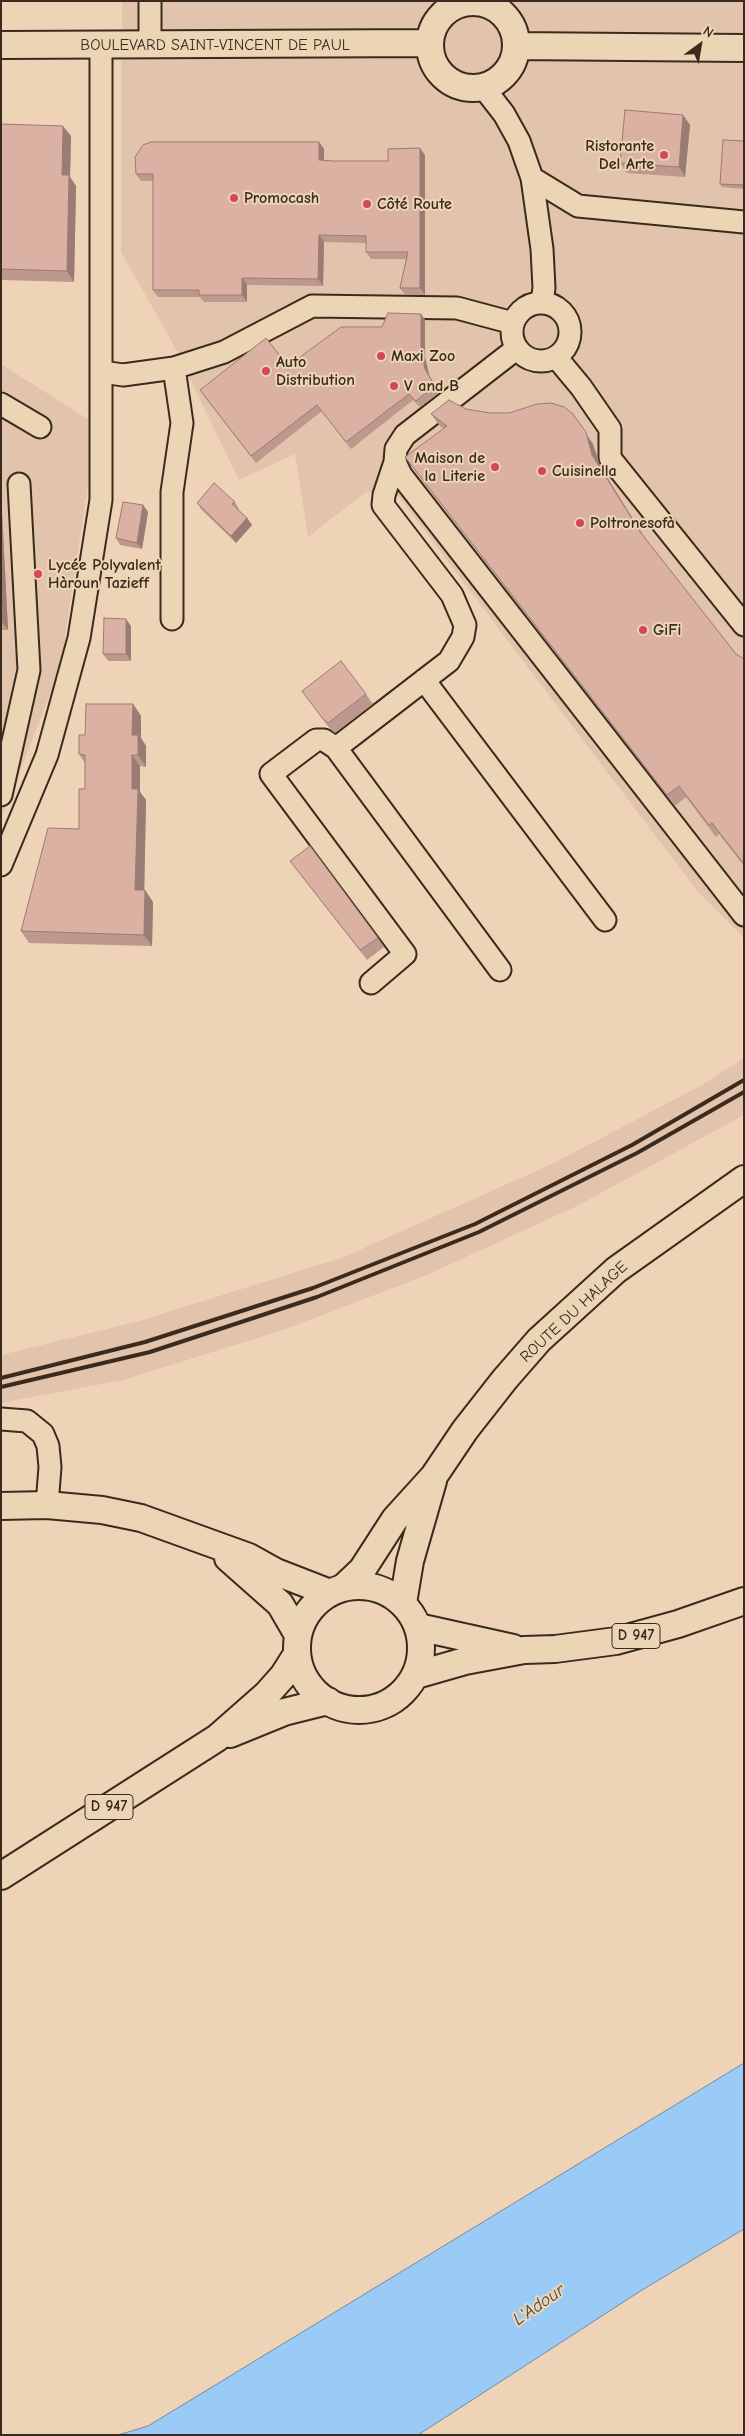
<!DOCTYPE html>
<html>
<head>
<meta charset="utf-8">
<style>
  body { margin:0 }
  #map { position:relative; width:745px; height:2436px; overflow:hidden; background:#efd3b7; font-family:"Comic Neue",sans-serif }
  canvas { display:block }
  .frame { position:absolute; inset:0; border:2px solid #3b2a1e; pointer-events:none }
  .north { position:absolute; left:675px; top:20px; width:50px; height:50px; -webkit-text-stroke:4px #ecd5b5; paint-order:stroke; rotate:32deg; font-size:14px; font-weight:700; line-height:20px; text-align:center; color:#3b2a1e }
  .north::after { content:''; display:block; margin:auto; width:18px; height:22px; background:#3b2a1e; clip-path:polygon(50% 0,100% 100%,50% 72%,0 100%) }
</style>
</head>
<body>
<div id="map">
<canvas width="745" height="2436"></canvas>
<div class="frame"></div>
<div class="north">N</div>
</div>
<script>
const ctx = document.querySelector('canvas').getContext('2d');
ctx.lineJoin = 'round';
function paint(path, color) {
  ctx.fillStyle = color;
  ctx.fill(path, 'evenodd');
}
function toPath(rows) {
  const path = new Path2D();
  for (const r of rows) {
    if (r.length === 3) {
      path.moveTo(r[0] + r[2], r[1]);
      path.arc(r[0], r[1], r[2], 0, 2 * Math.PI);
      continue;
    }
    path.moveTo(r[0], r[1]);
    for (let i = 2; i < r.length; i += 2) path.lineTo(r[i], r[i + 1]);
  }
  return path;
}
function stroke(path, color, width, dash) {
  ctx.strokeStyle = color;
  ctx.lineWidth = width;
  ctx.lineCap = dash ? 'butt' : 'round';
  ctx.setLineDash(dash || []);
  ctx.stroke(path);
}
function drawText(font, color, halo, rows, align = 'center') {
  ctx.font = font + ' "Comic Neue",sans-serif';
  ctx.lineWidth = 4;
  ctx.setLineDash([]);
  ctx.textBaseline = 'middle';
  ctx.strokeStyle = halo;
  ctx.fillStyle = color;
  for (const [text, x, y, turn = 0] of rows) {
    ctx.save();
    ctx.translate(x, y);
    ctx.rotate((+turn || 0) * Math.PI / 180);
    ctx.textAlign = isNaN(turn) ? turn : align;
    if (halo) ctx.strokeText(text, 0, 0);
    ctx.fillText(text, 0, 0);
    ctx.restore();
  }
}
const built = toPath([
  [122,1,744,1,744,938,698,892,399,497,366,492,308,537,295,454,239,480,170,338,121,252],
  [1,364,89,420,89,478,60,670,1,818],
  [744,1058,744,1115,579,1205,427,1275,283,1330,123,1380,1,1403,1,1355,139,1321,344,1257,554,1163,702,1085]
]);
const water = toPath([
  [744,2063,744,2229,642,2290,418,2435,118,2435,148,2426,744,2063]
]);
const minor = toPath([
  [150,1,150,45],
  [486,3,486,1],
  [483,87,504,114,519,141,532,178,542,249,544,288,542,302],
  [532,178,578,206,744,222],
  [541,332,29],
  [516,349,405,435,396,449,395,462,401,475,744,915],
  [556,357,581,387,610,429,610,458,744,625],
  [103,372,123,375,174,368,224,352,312,306,457,308,513,323],
  [1,404,40,427],
  [172,619,172,492,182,423,174,368],
  [424,680,605,920],
  [336,748,500,970],
  [1,795,29,670,19,484],
  [1,865,47,755,79,638,101,500,101,45],
  [371,983,405,954,271,774,316,740,324,740,336,748,449,661,463,637,465,625,452,595,383,505,384,495,395,462],
  [1,1419,27,1421,43,1434,48,1446,50,1467,47,1505]
]);
const major = toPath([
  [473,45,43],
  [1,45,429,43],
  [516,46,744,48],
  [1,1506,47,1505,102,1510,141,1518,249,1557,276,1572,330,1593],
  [228,1558,280,1604,298,1635],
  [359,1648,62],
  [344,1587,362,1570,395,1519,434,1476,465,1430,505,1379,539,1340,616,1270,744,1179],
  [403,1603,410,1561,433,1481],
  [418,1627,513,1648],
  [416,1675,465,1661,524,1650,555,1649,616,1641,678,1624,744,1601],
  [230,1734,284,1712,328,1701],
  [1,1876,217,1738,267,1694,283,1676,297,1654]
]);
const rail = toPath([
  [1,1378,145,1342,313,1288,475,1224,632,1145,744,1080],
  [1,1387,150,1352,317,1297,479,1232,637,1153,744,1092]
]);
const wall = toPath([
  [683,115,690,125,685,177,627,173,620,163],
  [1,124,71,136,70,177,76,186,74,282,1,280],
  [744,141,744,189,722,187,720,184],
  [319,142,324,149,324,160,333,161,388,161,425,155,425,295,405,295,400,288,406,259,371,259,366,252,366,243,324,242,323,286,247,285,247,302,204,302,200,297,158,297,153,290,153,181,141,181,136,174],
  [421,314,425,320,425,357,429,375,439,393,420,407,413,400,351,449,322,411,256,463,204,396,288,366,382,327],
  [466,409,593,444,600,466,645,538,736,654,744,659,744,866,719,834,716,837,686,797,675,806,413,468,405,457,444,429,439,425,431,414],
  [235,502,239,509,238,510,247,518,252,525,236,543,202,510,197,503],
  [143,505,148,512,142,549,120,545,116,538],
  [1,510,2,512,8,630,1,630],
  [131,626,131,661,108,661,103,654],
  [302,691,366,694,373,704,335,733,330,729],
  [133,704,141,716,141,738,146,746,146,767,140,766,140,792,146,800,144,890,153,902,152,946,29,943,21,931,79,829,85,789,85,763,79,754,85,735],
  [290,861,378,938,384,947,367,960]
]);
const shadedWall = toPath([
  [683,115,690,125,685,177,679,167],
  [63,126,71,136,70,177,76,186,74,282,67,271,62,175],
  [319,142,324,149,324,167,319,160],
  [420,148,425,155,425,295,420,288],
  [319,235,324,242,323,286,318,279],
  [242,278,247,285,247,302,242,295],
  [421,314,425,320,425,357,429,375,439,393,425,369,421,351],
  [572,413,593,444,600,466,648,544,641,533,592,455],
  [143,505,148,512,142,549,137,543],
  [1,510,2,512,8,630,1,621],
  [247,518,252,525,236,543,231,536],
  [126,619,131,626,131,661,126,654],
  [133,704,141,716,141,738,146,746,146,767,138,755,132,735],
  [132,755,140,766,140,792,146,800,144,901,135,890,132,789],
  [145,890,153,902,152,946,144,935]
]);
const building = toPath([
  [625,110,683,115,679,167,620,163,625,110],
  [1,124,63,126,62,175,69,175,67,271,1,269,1,124],
  [723,140,744,141,744,185,720,184,723,140],
  [151,142,319,142,319,160,333,161,388,161,388,149,420,148,420,288,400,288,408,252,366,252,366,236,319,235,318,279,242,278,242,295,199,295,199,290,153,290,153,174,136,174,135,157,143,145,151,142],
  [388,313,421,314,421,351,425,369,435,386,416,401,409,394,346,442,317,405,251,456,200,390,266,338,288,366,341,327,382,327,388,313],
  [449,400,466,409,490,413,509,413,537,404,551,403,564,407,572,413,586,432,592,455,641,533,736,654,744,659,744,864,712,823,709,825,679,786,667,795,405,457,447,426,431,414,449,400],
  [214,483,235,502,232,504,247,518,231,536,197,503,214,483],
  [123,502,143,505,137,543,116,538,123,502],
  [104,618,126,619,126,654,103,654,104,618],
  [341,661,366,694,328,723,323,719,302,691,341,661],
  [86,704,133,704,132,735,138,735,138,755,132,755,132,789,138,789,135,890,145,890,144,935,21,931,48,828,79,829,79,789,85,789,85,755,79,754,79,735,85,735,86,704],
  [310,846,378,938,360,950,290,861,310,846]
]);
const markers = [
  [664,155,5,"#d1495b"],
  [234,198,5,"#d1495b"],
  [367,204,5,"#d1495b"],
  [381,356,5,"#d1495b"],
  [266,371,5,"#d1495b"],
  [394,386,5,"#d1495b"],
  [495,467,5,"#d1495b"],
  [542,471,5,"#d1495b"],
  [580,523,5,"#d1495b"],
  [38,574,5,"#d1495b"],
  [643,630,5,"#d1495b"]
];
const shields = [
  [636,1636,48],
  [109,1807,48]
];
const shieldNames = [
  ["D 947",636,1636],
  ["D 947",109,1807]
];
const streetNames = [
  ["BOULEVARD SAINT-VINCENT DE PAUL",215,45],
  ["ROUTE DU HALAGE",574,1312,-43]
];
const poiNames = [
  ["Ristorante",654,146,"right"],
  ["Del Arte",654,164,"right"],
  ["Promocash",244,198],
  ["Côté Route",377,204],
  ["Maxi Zoo",391,356],
  ["Auto",276,362],
  ["Distribution",276,380],
  ["V and B",404,386],
  ["Maison de",485,458,"right"],
  ["la Literie",485,476,"right"],
  ["Cuisinella",552,471],
  ["Poltronesofà",590,523],
  ["Lycée Polyvalent",48,565],
  ["Hàroun Tazieff",48,583],
  ["GiFi",653,630]
];
const waterNames = [
  ["L'Adour",539,2305,-35]
];
paint(built, '#e2c3ab');
paint(water, '#9acbf6');
stroke(water, '#748ba0', 1);
stroke(minor, '#3b2a1e', 25);
stroke(major, '#3b2a1e', 30);
stroke(minor, '#ecd5b5', 21);
stroke(major, '#ecd5b5', 26);
stroke(rail, '#3b2a1e', 4);
paint(wall, '#bc988d');
paint(shadedWall, '#997c73');
paint(building, '#dbb1a4');
stroke(building, '#997c73', 1);
for (const [x, y, r, color] of markers) {
  const dot = new Path2D();
  dot.arc(x, y, r, 0, 2 * Math.PI);
  ctx.fillStyle = color;
  ctx.fill(dot);
  stroke(dot, '#ecd5b5', 2);
}
for (const [x, y, w] of shields) {
  const box = new Path2D();
  box.roundRect(x - w / 2, y - 12.5, w, 25, 4);
  ctx.fillStyle = '#ecd5b5';
  ctx.fill(box);
  stroke(box, '#3b2a1e', 1);
}
drawText('bold 15px', '#3b2a1e', null, shieldNames);
drawText('16px', '#3b2a1e', '#ecd5b5', streetNames);
drawText('bold 16px', '#3b2a1e', '#ecd5b5', poiNames, 'left');
drawText('italic 18px', '#49423e', '#ecd5b5', waterNames);
</script>
</body>
</html>
